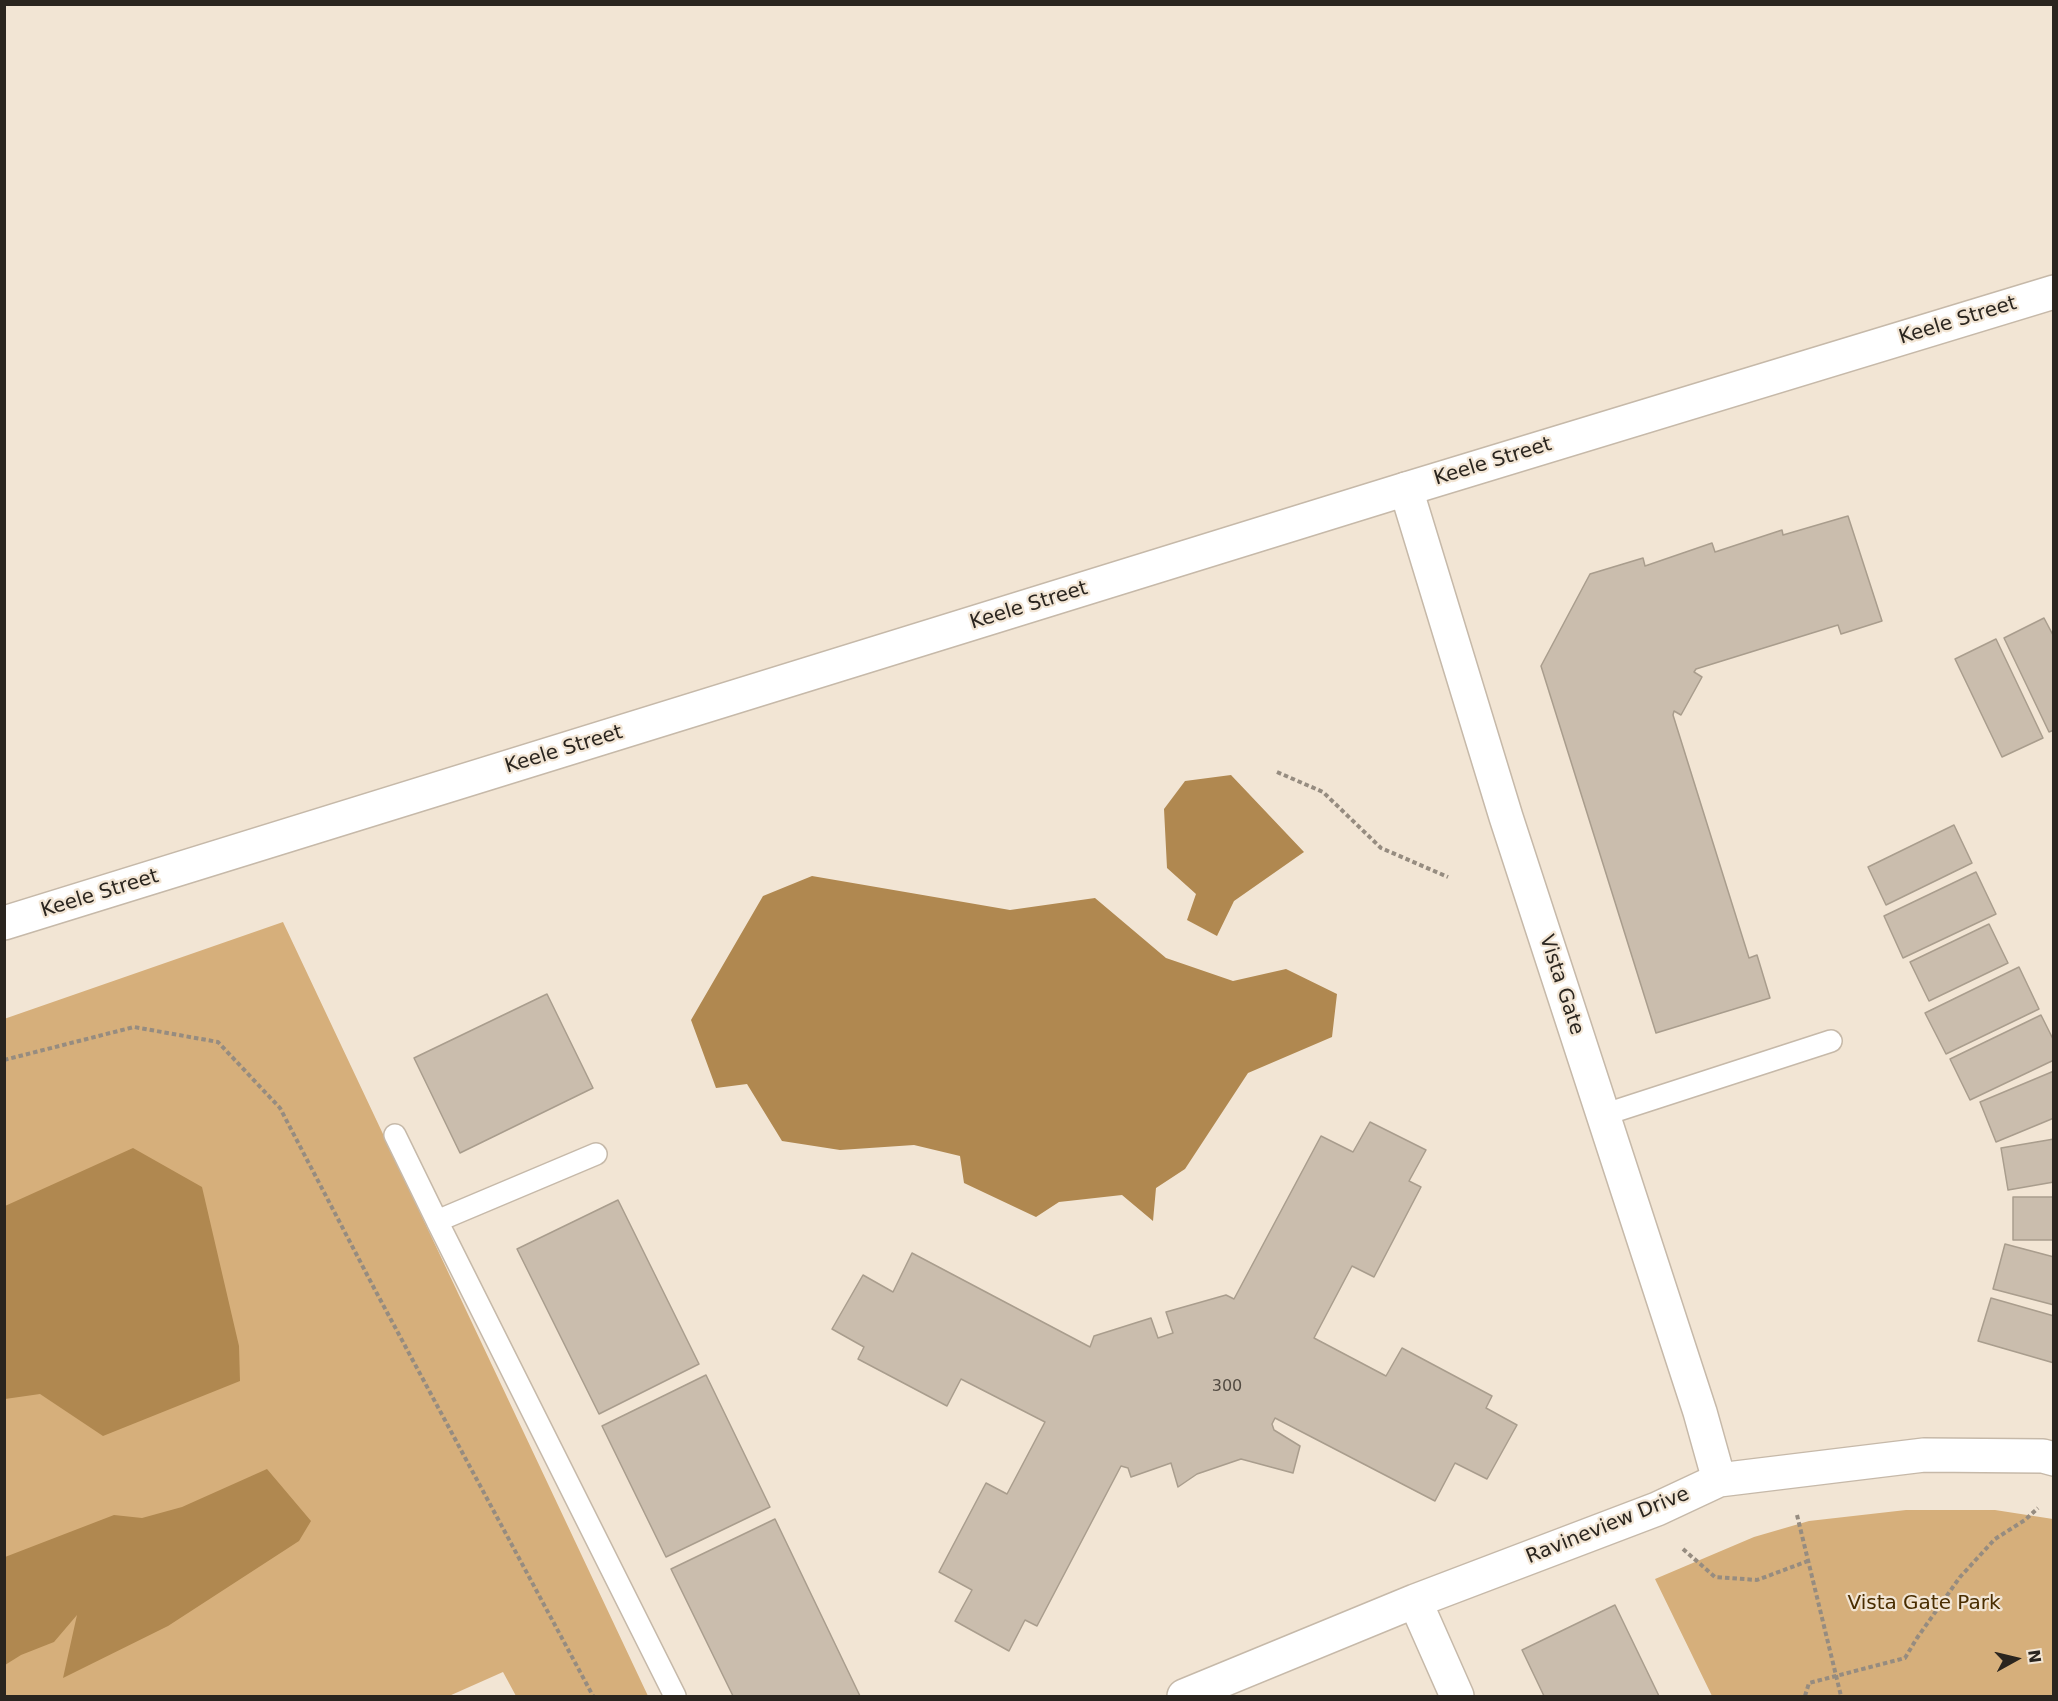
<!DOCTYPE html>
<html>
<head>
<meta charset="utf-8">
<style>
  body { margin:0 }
  #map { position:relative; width:2058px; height:1701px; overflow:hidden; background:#f2e5d4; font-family:"DejaVu Sans",sans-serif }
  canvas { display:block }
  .frame { position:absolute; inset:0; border:6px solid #2a251f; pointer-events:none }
  .north { position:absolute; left:1986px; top:1629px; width:60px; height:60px; -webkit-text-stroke:4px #f2e5d4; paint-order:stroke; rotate:82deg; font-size:16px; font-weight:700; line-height:24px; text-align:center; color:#2a251f }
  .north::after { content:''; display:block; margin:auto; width:21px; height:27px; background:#2a251f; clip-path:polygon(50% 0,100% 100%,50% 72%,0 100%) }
</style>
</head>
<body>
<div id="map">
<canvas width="2058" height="1701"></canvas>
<div class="frame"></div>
<div class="north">N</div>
</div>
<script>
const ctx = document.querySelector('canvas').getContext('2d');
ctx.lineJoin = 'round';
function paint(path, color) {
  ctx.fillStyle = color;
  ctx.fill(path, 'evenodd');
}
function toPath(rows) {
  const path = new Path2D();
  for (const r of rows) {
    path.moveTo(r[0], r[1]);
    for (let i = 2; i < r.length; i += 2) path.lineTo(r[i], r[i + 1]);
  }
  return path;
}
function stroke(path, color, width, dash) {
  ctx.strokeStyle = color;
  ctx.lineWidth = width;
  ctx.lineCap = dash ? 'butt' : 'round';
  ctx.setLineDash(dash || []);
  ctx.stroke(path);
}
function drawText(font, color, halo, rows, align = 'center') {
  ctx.font = font + ' "DejaVu Sans",sans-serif';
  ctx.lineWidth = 4.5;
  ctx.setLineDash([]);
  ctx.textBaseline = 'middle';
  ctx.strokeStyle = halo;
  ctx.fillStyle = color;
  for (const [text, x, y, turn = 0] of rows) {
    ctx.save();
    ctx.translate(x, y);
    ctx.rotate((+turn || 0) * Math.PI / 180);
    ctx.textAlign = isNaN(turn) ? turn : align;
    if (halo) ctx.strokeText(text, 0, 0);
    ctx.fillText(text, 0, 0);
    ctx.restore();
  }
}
const green = toPath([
  [283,922,648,1696,516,1696,503,1672,449,1696,5,1696,4,1019],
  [1906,1510,1995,1510,2053,1519,2053,1696,1712,1696,1655,1579,1754,1537,1809,1521]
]);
const water = toPath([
  [1231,775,1304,852,1234,901,1217,936,1187,920,1196,894,1167,868,1164,809,1185,781],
  [812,876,1010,910,1095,898,1166,958,1233,981,1286,969,1337,994,1332,1037,1248,1073,1185,1169,1156,1188,1153,1221,1122,1195,1059,1202,1036,1217,964,1183,960,1156,914,1145,840,1150,782,1141,747,1084,716,1088,691,1020,763,896],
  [133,1148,202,1187,239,1346,240,1381,103,1436,40,1394,5,1399,5,1206],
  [267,1469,311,1521,299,1541,168,1626,63,1678,77,1615,54,1642,21,1655,5,1665,5,1557,114,1515,142,1518,182,1507]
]);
const building = toPath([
  [1848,516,1882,621,1841,634,1838,625,1696,669,1694,672,1702,677,1681,715,1674,711,1673,715,1749,958,1757,955,1770,998,1656,1033,1541,666,1590,574,1643,558,1645,566,1712,543,1715,552,1782,530,1783,535,1848,516],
  [2044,618,2054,637,2054,730,2049,732,2004,638,2044,618],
  [1996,639,2043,738,2002,757,1955,659,1996,639],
  [1954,825,1972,863,1886,905,1868,867,1954,825],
  [1976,872,1996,914,1903,958,1884,916,1976,872],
  [1989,924,2008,963,1929,1001,1910,962,1989,924],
  [2019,967,2039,1009,1946,1054,1925,1013,2019,967],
  [547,994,593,1088,460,1153,414,1058,547,994],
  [2041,1015,2054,1041,2054,1060,1970,1100,1950,1059,2041,1015],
  [2054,1071,2054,1118,1996,1142,1980,1102,2054,1071],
  [1370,1122,1426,1150,1409,1181,1421,1187,1374,1277,1352,1266,1314,1338,1386,1376,1402,1348,1492,1396,1486,1408,1517,1425,1487,1479,1455,1463,1435,1501,1275,1418,1272,1424,1274,1430,1300,1446,1293,1473,1241,1459,1197,1474,1178,1487,1171,1463,1131,1477,1128,1468,1121,1466,1037,1626,1025,1620,1009,1651,955,1621,972,1590,939,1572,986,1483,1007,1494,1045,1422,961,1379,947,1406,858,1359,864,1347,832,1329,863,1275,893,1292,912,1253,1090,1347,1094,1336,1151,1318,1158,1338,1173,1333,1166,1312,1226,1295,1234,1299,1321,1136,1353,1152,1370,1122],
  [2054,1139,2054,1182,2008,1190,2001,1148,2054,1139],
  [2013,1197,2054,1197,2054,1240,2013,1240,2013,1197],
  [618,1200,699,1364,599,1414,517,1249,618,1200],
  [2005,1244,2054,1257,2054,1305,1993,1289,2005,1244],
  [1991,1298,2054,1316,2054,1363,1978,1341,1991,1298],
  [706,1375,770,1507,666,1557,602,1426,706,1375],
  [775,1519,860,1696,733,1696,671,1569,775,1519],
  [1615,1605,1659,1696,1544,1696,1522,1650,1615,1605]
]);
const path = toPath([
  [1277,772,1323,792,1381,848,1448,877],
  [4,1060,134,1027,218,1042,280,1108,374,1288,593,1696],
  [1797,1515,1841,1696],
  [1683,1549,1715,1577,1757,1580,1808,1561],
  [1805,1696,1809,1683,1905,1658,1917,1638,1960,1577,1995,1539,2025,1520,2038,1508]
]);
const service = toPath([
  [1603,1115,1831,1041],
  [395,1135,437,1221],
  [596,1154,437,1221,675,1696]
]);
const minor = toPath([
  [1406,489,1506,817,1700,1412,1719,1480],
  [1415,1601,1457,1696],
  [1184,1696,1415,1601,1657,1509,1719,1480,1924,1455,2043,1456,2054,1459]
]);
const secondary = toPath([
  [4,923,1406,489,2054,292]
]);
const numberNames = [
  ["300",1227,1387]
];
const streetNames = [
  ["Keele Street",1958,321,-17],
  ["Keele Street",1493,462,-17],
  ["Keele Street",1029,606,-17],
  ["Keele Street",564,750,-17],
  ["Keele Street",100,894,-17],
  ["Vista Gate",1561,985,72],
  ["Ravineview Drive",1608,1526,-22]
];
const parkNames = [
  ["Vista Gate Park",1924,1604]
];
paint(green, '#d6af7b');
paint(water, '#b08850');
paint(building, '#cabdad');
stroke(building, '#a99d8d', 1.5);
stroke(service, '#c6b9a9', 24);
stroke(minor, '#c6b9a9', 36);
stroke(secondary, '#c6b9a9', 36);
stroke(path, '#968c80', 4, [4.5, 3]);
stroke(service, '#fff', 21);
stroke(minor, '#fff', 33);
stroke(secondary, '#fff', 33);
drawText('16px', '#524b42', null, numberNames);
drawText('20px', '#2a251f', '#f2e5d4', streetNames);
drawText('20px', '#492d00', '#f2e5d4', parkNames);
</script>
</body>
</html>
